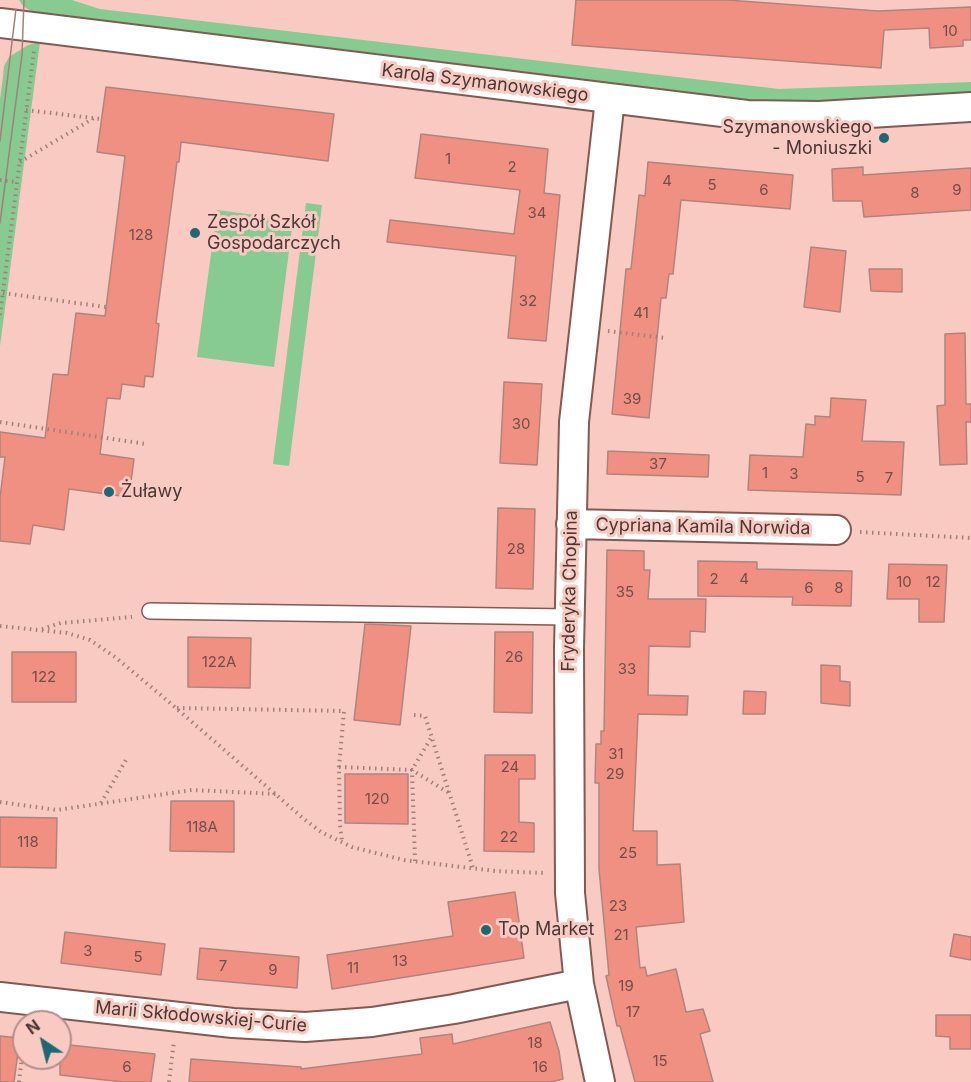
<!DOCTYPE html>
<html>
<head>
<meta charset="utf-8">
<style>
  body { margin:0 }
  #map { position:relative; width:971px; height:1082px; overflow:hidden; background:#f9cac2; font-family:Inter,sans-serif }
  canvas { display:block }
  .north { position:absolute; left:12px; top:1010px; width:60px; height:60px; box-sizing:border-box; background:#f9cac2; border:2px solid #b38f89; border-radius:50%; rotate:325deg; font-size:16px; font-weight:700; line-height:24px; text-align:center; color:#4a3734 }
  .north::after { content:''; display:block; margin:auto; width:21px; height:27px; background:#1e6873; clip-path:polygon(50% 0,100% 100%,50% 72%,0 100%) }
</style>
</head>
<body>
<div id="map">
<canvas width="971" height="1082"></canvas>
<div class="north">N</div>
</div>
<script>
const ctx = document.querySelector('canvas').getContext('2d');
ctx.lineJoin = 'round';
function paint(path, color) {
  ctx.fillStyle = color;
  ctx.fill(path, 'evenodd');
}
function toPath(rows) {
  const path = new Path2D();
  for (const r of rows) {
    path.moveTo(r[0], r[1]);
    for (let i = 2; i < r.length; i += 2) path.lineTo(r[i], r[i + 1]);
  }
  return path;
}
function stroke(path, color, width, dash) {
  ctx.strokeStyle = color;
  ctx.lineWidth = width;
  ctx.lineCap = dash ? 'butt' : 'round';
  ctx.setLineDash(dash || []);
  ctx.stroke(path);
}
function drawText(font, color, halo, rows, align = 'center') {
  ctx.font = font + ' Inter,sans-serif';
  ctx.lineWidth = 6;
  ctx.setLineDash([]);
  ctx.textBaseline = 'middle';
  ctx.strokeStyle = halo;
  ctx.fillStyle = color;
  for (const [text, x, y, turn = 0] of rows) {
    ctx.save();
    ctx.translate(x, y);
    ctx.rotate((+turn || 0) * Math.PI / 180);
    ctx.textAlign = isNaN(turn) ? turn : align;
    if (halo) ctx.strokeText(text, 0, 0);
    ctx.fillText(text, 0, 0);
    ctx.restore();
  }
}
const green = toPath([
  [19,0,72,0,100,9,779,89,971,82,971,95,773,106,34,13,23,6],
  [40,42,0,346,0,99,3,77,4,66,9,57,28,45],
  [306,203,322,205,289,466,273,464],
  [217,210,293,220,274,367,197,357]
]);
const building = toPath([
  [576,0,727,0,878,11,971,7,971,40,963,40,963,46,930,48,929,28,884,30,881,68,572,45,576,0],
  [106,87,334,114,328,161,181,142,179,162,177,162,156,323,159,324,153,377,145,376,144,387,122,384,120,399,107,398,100,454,134,459,129,497,69,489,64,530,33,525,30,544,0,541,0,498,5,457,0,457,0,432,45,438,53,374,68,375,76,313,105,316,125,156,97,152,106,87],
  [421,134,548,149,544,193,560,195,546,341,508,338,516,256,387,242,390,220,514,234,520,190,415,178,421,134],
  [648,162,793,175,790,209,681,200,673,274,669,274,666,298,661,298,649,418,612,414,626,269,631,269,639,195,645,196,648,162],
  [863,167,863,175,971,168,971,210,864,217,862,201,833,201,832,169,863,167],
  [811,247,846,251,840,312,804,307,811,247],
  [869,269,902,269,902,292,871,291,869,269],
  [965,333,966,404,971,404,971,422,966,422,967,464,940,465,937,406,945,405,945,334,965,333],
  [504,382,542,384,537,465,500,463,504,382],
  [831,398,866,400,862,441,904,442,901,495,748,490,750,455,803,457,806,424,815,425,815,416,830,417,831,398],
  [608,451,709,455,708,477,607,474,608,451],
  [498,508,535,509,533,589,496,588,498,508],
  [607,550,644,551,644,570,650,570,648,599,706,599,705,632,690,631,690,647,649,646,648,695,688,696,687,715,638,714,633,831,657,831,657,865,680,864,684,922,636,927,640,968,645,967,647,976,676,969,686,1012,703,1009,710,1031,700,1034,713,1082,635,1082,620,1026,617,1026,606,976,609,975,599,869,599,783,595,783,596,744,601,744,601,731,604,731,607,550],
  [698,561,757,562,757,569,852,571,851,606,792,605,793,597,698,596,698,561],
  [889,564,947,565,944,622,919,622,919,599,887,599,889,564],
  [365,624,411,626,400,725,354,720,365,624],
  [495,632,533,632,532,713,494,712,495,632],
  [188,637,251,638,250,688,188,687,188,637],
  [12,652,76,652,76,702,12,702,12,652],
  [821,665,840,666,840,681,850,682,850,706,821,703,821,665],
  [744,691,766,692,765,714,743,714,744,691],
  [485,755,535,755,535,779,519,779,519,822,534,823,534,852,484,851,485,755],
  [345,774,408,774,408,824,345,823,345,774],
  [171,801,234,801,234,852,170,851,171,801],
  [0,817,57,818,56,868,0,867,0,817],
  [515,892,524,958,332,989,327,955,453,936,448,902,515,892],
  [65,932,165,944,161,975,61,963,65,932],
  [954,934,971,937,971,960,950,956,954,934],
  [200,948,299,957,297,988,197,979,200,948],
  [936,1015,971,1015,971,1049,950,1049,950,1037,936,1036,936,1015],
  [550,1022,559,1051,563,1079,551,1082,189,1082,191,1059,301,1067,301,1069,422,1054,420,1038,452,1034,453,1044,550,1022],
  [0,1036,20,1038,14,1082,0,1082,0,1036],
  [60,1044,155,1054,151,1082,123,1082,60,1075,60,1044]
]);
const path = toPath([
  [26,110,101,119],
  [20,162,94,118],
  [0,180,17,182],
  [3,293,106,307],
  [0,315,34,51],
  [608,331,665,338],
  [0,422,146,444],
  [860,532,971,538],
  [0,626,67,633,90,640,115,657,162,696,304,819,321,832,352,847,404,860,495,871,545,873],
  [42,629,61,623,132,617],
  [177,708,344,711,339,767,340,825,342,841],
  [414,715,425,716,473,868],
  [339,767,412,770,449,793],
  [0,802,57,810,192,790,276,794],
  [101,803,127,758],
  [415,861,412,770,431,738],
  [19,1082,24,1039],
  [169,1082,174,1041]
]);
const lane = toPath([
  [150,611,569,617]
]);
const street = toPath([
  [0,23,747,115,819,116,971,107],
  [571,524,836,530],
  [0,997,233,1023,305,1027,372,1022,454,1009,579,984],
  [600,1082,579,984,570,893,569,648,574,422,610,99]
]);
const tram = toPath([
  [0,141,16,9],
  [0,223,22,55,24,0]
]);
const markers = [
  [884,138,6,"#1e6873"],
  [195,233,6,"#1e6873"],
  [109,492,6,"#1e6873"],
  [486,930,6,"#1e6873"]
];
const numberNames = [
  ["10",950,31],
  ["1",448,159],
  ["2",512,167],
  ["4",667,181],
  ["5",712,185],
  ["6",764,190],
  ["9",957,190],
  ["8",915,193],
  ["34",537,213],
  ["128",141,235],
  ["32",528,301],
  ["41",641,313],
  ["39",632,399],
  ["30",521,424],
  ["37",658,464],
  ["1",765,473],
  ["3",794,474],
  ["5",860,477],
  ["7",889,478],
  ["28",516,549],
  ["2",714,579],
  ["4",744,579],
  ["10",904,582],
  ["12",933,582],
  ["6",809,588],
  ["8",839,588],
  ["35",625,592],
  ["26",514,657],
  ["122A",219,662],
  ["33",627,669],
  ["122",44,677],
  ["31",616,754],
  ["24",510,767],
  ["29",615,774],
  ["120",377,799],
  ["118A",202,827],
  ["22",509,837],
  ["118",28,842],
  ["25",628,853],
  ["23",618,906],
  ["21",621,935],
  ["3",88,951],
  ["5",138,957],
  ["13",400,961],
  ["7",223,966],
  ["11",353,968],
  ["9",273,970],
  ["19",626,986],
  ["17",633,1012],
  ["18",535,1043],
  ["15",660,1061],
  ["6",127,1067],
  ["16",540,1067]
];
const streetNames = [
  ["Karola Szymanowskiego",485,83,7],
  ["Cypriana Kamila Norwida",703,527,1],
  ["Fryderyka Chopina",570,591,-89],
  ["Marii Skłodowskiej-Curie",201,1017,5]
];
const poiNames = [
  ["Szymanowskiego",872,128,"right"],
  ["- Moniuszki",872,149,"right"],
  ["Zespół Szkół",207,223],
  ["Gospodarczych",207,244],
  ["Żuławy",121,492],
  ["Top Market",498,930]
];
paint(green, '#87ca92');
paint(building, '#ef9083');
stroke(building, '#b0847d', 1.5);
stroke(lane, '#825953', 18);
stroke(street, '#825953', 32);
stroke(path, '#a1807a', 4, [1.5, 4.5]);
stroke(lane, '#fff', 15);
stroke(street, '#fff', 28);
stroke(tram, '#a2817c', 1.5);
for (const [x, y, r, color] of markers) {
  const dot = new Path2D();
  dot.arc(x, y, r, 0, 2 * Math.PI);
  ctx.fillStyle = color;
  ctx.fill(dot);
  stroke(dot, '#f9cac2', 2);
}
drawText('15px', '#734d48', null, numberNames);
drawText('18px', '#4a3734', '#f9cac2', streetNames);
drawText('18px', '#4a3734', '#f9cac2', poiNames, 'left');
</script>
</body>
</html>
